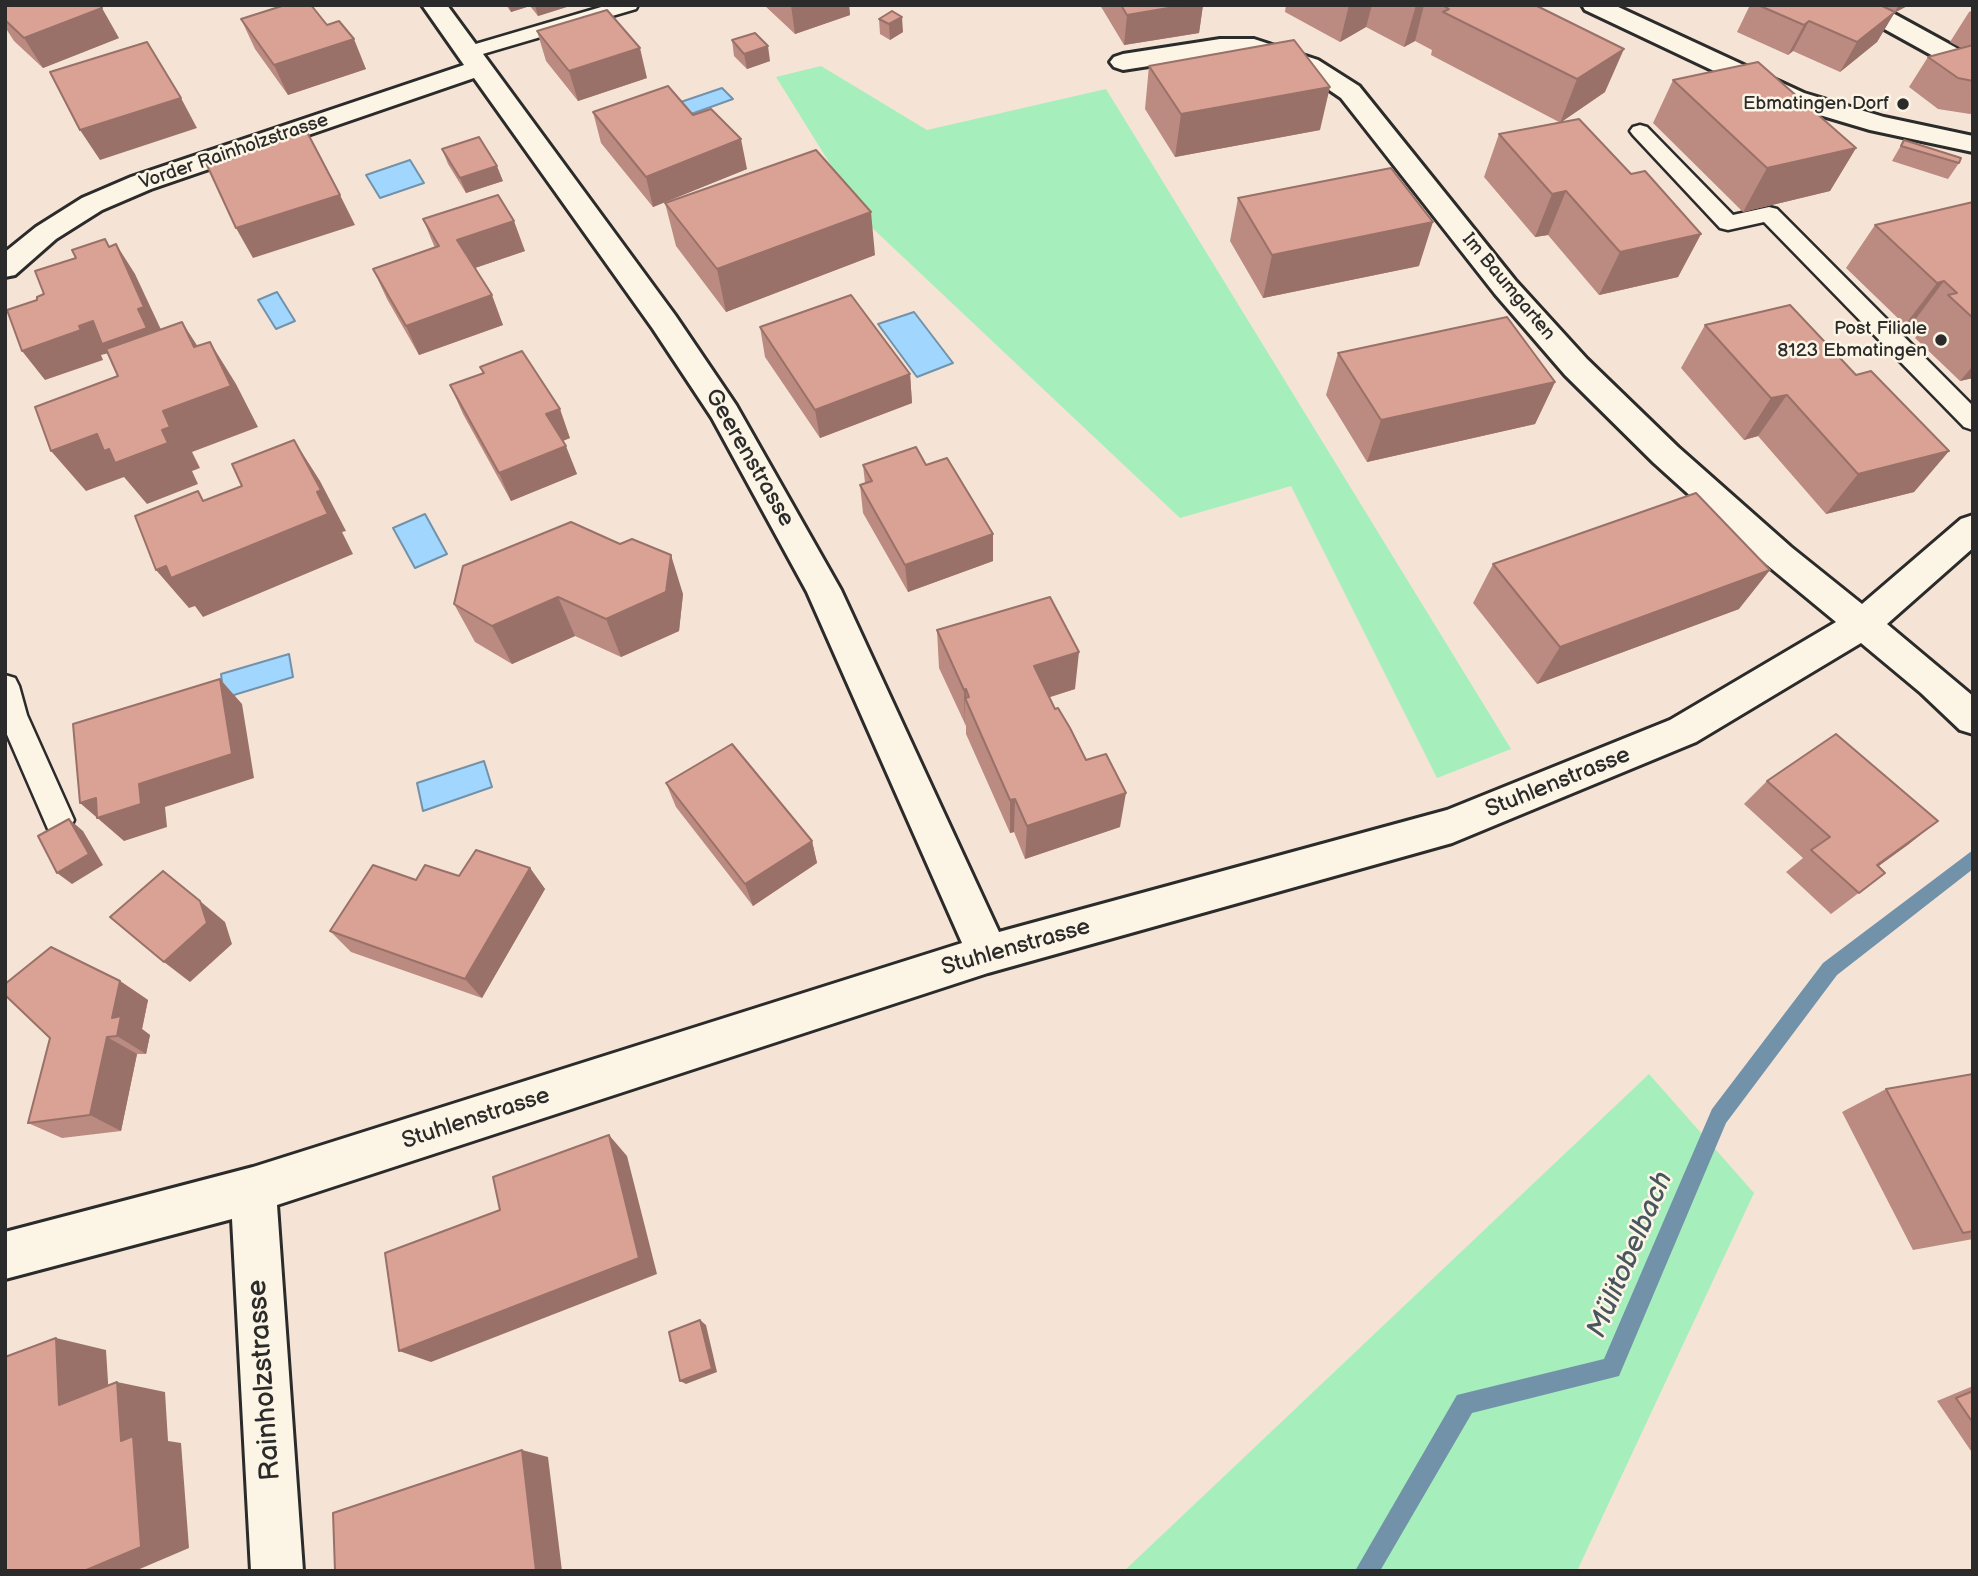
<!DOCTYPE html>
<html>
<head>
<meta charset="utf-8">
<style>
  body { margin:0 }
  #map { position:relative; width:1978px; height:1576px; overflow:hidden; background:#f5e4d5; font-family:"Balsamiq Sans",sans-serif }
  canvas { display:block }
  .frame { position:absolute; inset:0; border:7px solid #2b2b2b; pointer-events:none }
</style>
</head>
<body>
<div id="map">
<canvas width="1978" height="1576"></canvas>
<div class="frame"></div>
</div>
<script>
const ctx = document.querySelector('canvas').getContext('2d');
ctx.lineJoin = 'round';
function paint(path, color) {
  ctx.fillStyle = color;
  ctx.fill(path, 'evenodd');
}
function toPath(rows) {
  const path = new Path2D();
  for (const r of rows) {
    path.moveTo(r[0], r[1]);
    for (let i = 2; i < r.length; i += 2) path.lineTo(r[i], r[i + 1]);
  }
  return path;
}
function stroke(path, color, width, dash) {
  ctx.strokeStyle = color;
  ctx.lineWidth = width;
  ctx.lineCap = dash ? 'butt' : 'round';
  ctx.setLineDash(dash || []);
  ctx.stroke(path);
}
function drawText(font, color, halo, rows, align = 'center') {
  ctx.font = font + ' "Balsamiq Sans",sans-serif';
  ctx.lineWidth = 5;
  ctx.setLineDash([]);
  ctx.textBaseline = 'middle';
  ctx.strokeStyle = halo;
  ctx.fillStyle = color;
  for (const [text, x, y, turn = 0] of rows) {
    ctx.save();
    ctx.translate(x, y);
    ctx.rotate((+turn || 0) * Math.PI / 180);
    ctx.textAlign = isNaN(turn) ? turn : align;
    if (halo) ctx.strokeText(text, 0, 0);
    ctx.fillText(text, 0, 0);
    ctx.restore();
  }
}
const green = toPath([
  [821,66,927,130,1106,89,1511,749,1437,778,1291,486,1180,518,867,223,776,77],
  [1649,1074,1754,1193,1577,1571,1124,1571]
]);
const water = toPath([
  [722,88,733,99,680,118,669,106,722,88],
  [410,160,424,183,380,198,366,175,410,160],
  [277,292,295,321,276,329,258,300,277,292],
  [914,312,953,363,917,377,878,324,914,312],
  [425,514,447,554,415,568,393,528,425,514],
  [289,654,293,677,224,698,221,674,289,654],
  [484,761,492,787,423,811,417,783,484,761]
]);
const stream = toPath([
  [1973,850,1973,869,1837,975,1726,1123,1619,1376,1472,1413,1380,1571,1355,1571,1457,1395,1604,1359,1712,1109,1823,963,1973,850]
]);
const service = toPath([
  [608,5,638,5,636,9,476,56,469,58,459,52,462,48,608,5],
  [1640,125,1647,127,1733,215,1769,207,1777,209,1973,406,1973,430,1964,427,1764,222,1728,230,1720,228,1633,135,1630,131,1633,127,1640,125],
  [5,675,15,678,19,686,27,715,74,820,70,829,59,833,48,829,5,730,5,675]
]);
const minor = toPath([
  [422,5,447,5,675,315,736,405,841,590,999,932,1447,810,1670,720,1836,622,1767,565,1654,463,1565,375,1495,294,1341,98,1300,70,1252,55,1220,55,1123,70,1114,67,1110,62,1114,57,1123,54,1220,39,1254,39,1318,60,1359,86,1515,280,1587,359,1678,447,1791,547,1862,604,1961,519,1973,515,1973,548,1887,624,1973,696,1973,734,1960,730,1921,693,1861,643,1696,742,1452,843,988,973,277,1205,303,1571,251,1571,232,1219,5,1279,5,1232,253,1167,962,943,807,592,712,418,653,329,474,78,151,189,102,210,56,239,15,275,5,277,5,252,36,227,82,198,131,177,464,65,422,5],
  [1847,5,1878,5,1973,57,1973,76,1964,73,1850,10,1847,5]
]);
const secondary = toPath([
  [1582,5,1614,5,1804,93,1884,117,1973,136,1973,152,1870,130,1786,105,1585,10,1582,5]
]);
const wall = toPath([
  [506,5,573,5,538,16,530,6,511,12],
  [764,5,849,5,850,15,795,34],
  [1100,5,1203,5,1199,33,1124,45],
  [1286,5,1535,5,1605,92,1561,122,1631,174,1701,234,1678,277,1599,295,1548,235,1535,237,1484,177,1499,134,1559,122,1431,55,1432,50,1415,41,1404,47,1366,27,1340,42,1285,12],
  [1750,5,1909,5,1894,13,1877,42,1840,72,1793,51,1788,55,1737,32],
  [5,6,119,38,43,68,14,41,5,27],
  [1973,10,1973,113,1970,114,1938,109,1909,87,1928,57,1961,48,1950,42,1969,12],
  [241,19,327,25,366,69,288,95,255,49],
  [879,19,903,32,890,40,880,34],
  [537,31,647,78,578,101,546,61],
  [732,40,770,61,747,69,734,56],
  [1149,66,1320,130,1175,157,1145,109],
  [1673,80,1856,148,1830,191,1743,212,1653,123],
  [593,112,693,115,747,169,653,207,601,143],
  [1904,140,1959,163,1948,179,1892,161],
  [442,149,503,181,466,193,448,164],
  [1238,198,1419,266,1263,298,1230,241],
  [1973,202,1973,378,1960,381,1915,338,1920,332,1912,324,1905,325,1846,268,1875,225],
  [665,203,875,255,726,312,676,246],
  [423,219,525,251,475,268,503,325,419,355,387,299,373,269,435,248],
  [1705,325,1949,451,1914,492,1826,514,1758,436,1744,440,1681,368],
  [760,327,910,374,912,403,820,438,765,357],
  [1338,353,1555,382,1535,424,1367,462,1326,395],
  [480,367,570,438,563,441,577,474,511,501,463,414,450,385,483,373],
  [863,465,926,465,993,534,993,561,908,592,863,513,860,485,865,483],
  [620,544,683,594,679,631,621,657,575,636,512,664,475,642,454,604],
  [1493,564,1739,609,1537,684,1473,603],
  [937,630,1075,689,1049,697,1120,827,1025,859,1014,832,1010,833,966,734,966,726,939,668],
  [1767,781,1909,844,1878,866,1885,873,1831,914,1786,872,1803,858,1744,804],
  [666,783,812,841,817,863,753,906,676,807],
  [530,868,545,889,482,998,351,952,330,931,416,880,459,876],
  [120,981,148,1000,142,1029,150,1035,146,1054,137,1054,121,1131,62,1138,28,1123],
  [1973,1074,1973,1239,1913,1250,1842,1112,1886,1089],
  [1973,1386,1973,1454,1937,1401]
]);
const shadedWall = toPath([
  [509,5,530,5,530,6,511,12],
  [535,5,573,5,538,16],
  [791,5,849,5,850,15,795,34],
  [1186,5,1203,5,1199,33,1124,45,1127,15],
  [1349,5,1372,5,1366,27,1340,42],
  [1416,5,1424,5,1415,41,1404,47],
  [1899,5,1909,5,1894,13],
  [102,8,119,38,43,68,24,38],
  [1895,12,1877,42,1840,72,1857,42],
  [902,17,903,32,890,40,889,24],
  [1809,21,1793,51,1788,55,1804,25],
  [354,39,366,69,288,95,274,65],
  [768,46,770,61,747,69,744,54],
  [640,48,647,78,578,101,569,71],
  [1624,49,1605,92,1560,123,1577,79],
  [1330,87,1320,130,1175,157,1181,114],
  [181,98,197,128,100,160,80,130],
  [741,139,747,169,653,207,646,177],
  [1856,148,1830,191,1743,212,1767,168],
  [497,166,503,181,466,193,460,178],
  [1566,191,1548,235,1535,237,1552,194],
  [340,195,355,225,253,258,236,228],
  [871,212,875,255,726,312,717,269],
  [514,221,525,251,469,270,457,240],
  [1433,222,1419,266,1263,298,1272,255],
  [1701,234,1678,277,1599,295,1620,252],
  [116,244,135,274,164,336,109,353,101,355,103,360,45,380,22,351,93,321,138,309],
  [1944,281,1912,324,1905,325,1937,283],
  [492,295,503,325,419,355,406,326],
  [182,322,209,364,210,342,236,384,258,427,192,452,200,468,192,471,198,484,147,504,124,477,86,491,51,451,97,434,162,430,163,411,194,347],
  [1973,366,1973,378,1960,381],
  [910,374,912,403,820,438,815,410],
  [1555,382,1535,424,1367,462,1381,420],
  [1787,395,1758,436,1744,440,1771,398],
  [560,409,570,438,557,443,546,414],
  [294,440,320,481,346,531,342,532,353,554,203,617,195,606,189,608,156,570,317,492],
  [566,446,577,474,511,501,499,473],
  [1949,451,1914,492,1826,514,1858,474],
  [993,534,993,561,908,592,905,565],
  [671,555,683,594,679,631,621,657,606,619],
  [1770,570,1739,609,1537,684,1560,647],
  [558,597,575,636,512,664,492,626],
  [1079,652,1075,689,1032,703,1034,666],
  [220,679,242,704,254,778,165,807,167,827,124,841,80,803,139,784],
  [966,689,967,702,965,698,965,726,964,690],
  [1126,793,1120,827,1025,859,1027,826],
  [1015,799,1014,832,1010,833,1010,800],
  [69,819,83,831,103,865,72,884,57,873],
  [1938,821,1909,844,1850,887,1877,865],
  [812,841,817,863,753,906,745,884],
  [530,868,545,889,482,998,465,979],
  [200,901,225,922,232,944,190,982,164,962],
  [120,981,148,1000,142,1029,150,1035,146,1054,117,1036,112,1018],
  [107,1037,137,1054,121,1131,90,1115],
  [609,1135,627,1156,657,1274,431,1362,399,1351],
  [700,1320,706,1325,717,1372,686,1384,680,1381],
  [56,1338,106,1350,110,1414,59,1405],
  [117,1382,165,1392,168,1441,181,1443,189,1548,135,1571,84,1571,121,1441],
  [522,1450,548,1457,562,1571,536,1571]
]);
const building = toPath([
  [8,5,99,5,102,8,24,38,5,20,5,6,8,5],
  [285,5,311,5,327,25,339,21,354,39,274,65,241,19,285,5],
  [1121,5,1186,5,1127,15,1121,5],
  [1442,5,1535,5,1624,49,1577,79,1443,12,1449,9,1442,5],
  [1758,5,1880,5,1895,12,1857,42,1809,21,1804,25,1758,5],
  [607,10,640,48,569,71,537,31,607,10],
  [892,11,902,17,889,24,879,19,892,11],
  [755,33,768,46,744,54,732,40,755,33],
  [1294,40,1330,87,1181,114,1149,66,1294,40],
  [147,42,181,98,80,130,50,72,147,42],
  [1973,45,1973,81,1958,78,1928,57,1973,45],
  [1758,62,1856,148,1767,168,1673,80,1758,62],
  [668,86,693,115,711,109,741,139,646,177,593,112,668,86],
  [1579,119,1631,174,1645,171,1701,234,1620,252,1566,191,1552,194,1499,134,1579,119],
  [307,132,340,195,236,228,206,163,307,132],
  [479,137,497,166,460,178,442,149,479,137],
  [1904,140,1961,158,1959,163,1901,146,1904,140],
  [816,150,871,212,717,269,665,203,816,150],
  [1391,168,1433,222,1272,255,1238,198,1391,168],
  [498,195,514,221,457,240,492,295,406,326,373,269,439,246,423,219,498,195],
  [1973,202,1973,318,1948,295,1957,293,1944,281,1937,283,1875,225,1973,202],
  [105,239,109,247,116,244,144,307,138,309,147,328,102,344,93,321,79,326,81,330,22,351,7,310,37,300,37,297,44,294,35,271,76,258,72,250,105,239],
  [851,295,910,374,815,410,760,327,851,295],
  [1790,305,1856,375,1871,371,1949,451,1858,474,1787,395,1771,398,1705,325,1790,305],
  [1507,317,1555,382,1381,420,1338,353,1507,317],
  [182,322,194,347,210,342,231,386,163,411,170,427,162,430,168,443,115,463,109,449,104,451,97,434,51,451,35,407,118,376,106,349,182,322],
  [522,351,560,409,546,414,566,446,499,473,450,385,484,373,480,367,522,351],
  [294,440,321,490,317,492,328,514,171,578,166,566,156,570,135,516,198,491,203,501,242,486,232,464,294,440],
  [916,447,926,465,947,458,993,534,905,565,860,485,872,481,863,465,916,447],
  [1696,493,1770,570,1560,647,1493,564,1696,493],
  [571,522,620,544,632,539,671,555,666,592,606,619,558,597,492,626,454,604,463,566,571,522],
  [1050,597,1079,652,1034,666,1055,709,1058,708,1070,728,1086,760,1106,754,1126,793,1027,826,1015,799,1010,800,965,698,969,697,966,689,964,690,937,630,1050,597],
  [220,679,232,754,139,784,141,804,97,818,96,798,80,803,73,724,220,679],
  [1836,734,1938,821,1877,865,1885,873,1859,893,1811,850,1830,837,1767,781,1836,734],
  [732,744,812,841,745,884,666,783,732,744],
  [69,819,89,854,57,873,38,836,69,819],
  [476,850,530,868,465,979,330,931,373,865,416,880,425,865,459,876,476,850],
  [163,871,200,901,207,923,164,962,110,917,163,871],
  [51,947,120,981,112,1018,121,1016,117,1036,107,1037,90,1115,28,1123,50,1038,5,995,5,984,51,947],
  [1973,1074,1973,1231,1963,1233,1886,1089,1973,1074],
  [609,1135,639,1258,399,1351,385,1253,500,1210,493,1177,609,1135],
  [700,1320,712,1369,680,1381,669,1332,700,1320],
  [56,1338,59,1405,117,1382,121,1441,133,1436,141,1547,84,1571,5,1571,5,1357,56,1338],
  [1973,1391,1973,1423,1956,1398,1973,1391],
  [522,1450,536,1571,335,1571,333,1513,522,1450]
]);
const markers = [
  [1903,104,7,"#2b2b2b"],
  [1941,340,7,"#2b2b2b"]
];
const farPoinames = [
  ["Ebmatingen Dorf",1889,104],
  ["Post Filiale",1927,329],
  ["8123 Ebmatingen",1927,351]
];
const farStreetnames = [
  ["Vorder Rainholzstrasse",234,152,-19],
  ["Im Baumgarten",1508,287,50]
];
const streetNames = [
  ["Geerenstrasse",749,458,60],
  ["Stuhlenstrasse",1558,783,-22],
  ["Stuhlenstrasse",1016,948,-16],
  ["Stuhlenstrasse",476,1119,-18]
];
const nearWaternames = [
  ["Mülitobelbach",1631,1255,-67]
];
const nearStreetnames = [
  ["Rainholzstrasse",265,1380,-94]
];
paint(green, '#a6eebb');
paint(water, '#a1d6ff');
stroke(water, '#7292aa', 2);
paint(stream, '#7292aa');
stroke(service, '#2b2b2b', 5);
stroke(minor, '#2b2b2b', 6);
stroke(secondary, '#2b2b2b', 6);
paint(service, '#fcf5e5');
paint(minor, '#fcf5e5');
paint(secondary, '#fcf5e5');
paint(wall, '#bb8a80');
paint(shadedWall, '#997168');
paint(building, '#daa195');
stroke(building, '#997168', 2);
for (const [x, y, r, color] of markers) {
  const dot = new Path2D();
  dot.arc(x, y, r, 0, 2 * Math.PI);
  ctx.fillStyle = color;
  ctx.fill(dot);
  stroke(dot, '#fcf5e5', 2.5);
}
drawText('19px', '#2b2b2b', '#fcf5e5', farPoinames, 'right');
drawText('19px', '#2b2b2b', '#fcf5e5', farStreetnames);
drawText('23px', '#2b2b2b', '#fcf5e5', streetNames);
drawText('italic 28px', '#485660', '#fcf5e5', nearWaternames);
drawText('28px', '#2b2b2b', '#fcf5e5', nearStreetnames);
</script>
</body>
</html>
